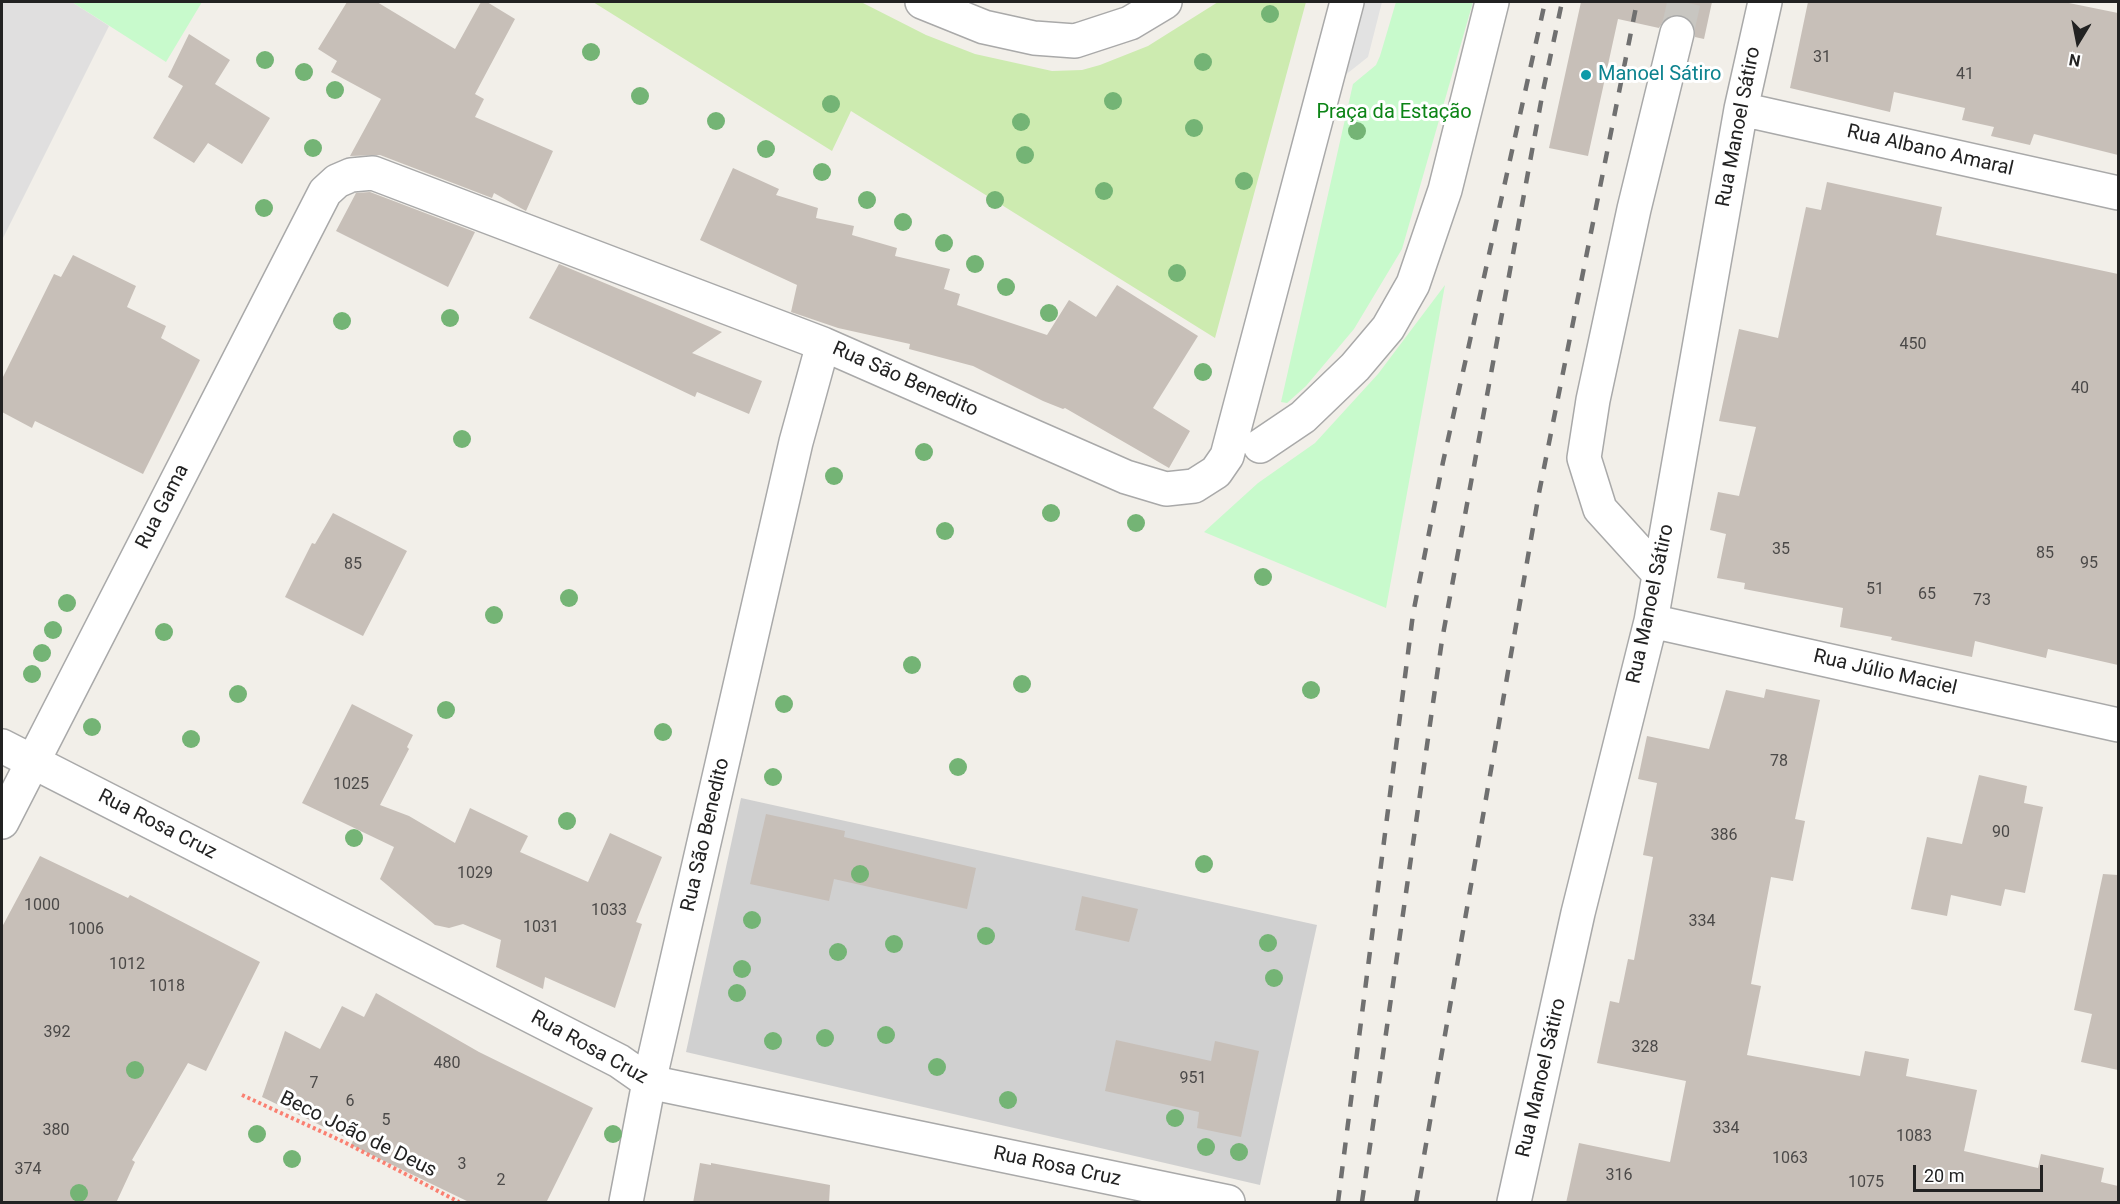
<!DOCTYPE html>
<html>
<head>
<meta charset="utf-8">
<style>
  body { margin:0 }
  #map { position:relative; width:2120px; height:1204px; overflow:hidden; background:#f2efe9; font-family:Roboto,sans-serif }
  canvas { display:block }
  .frame { position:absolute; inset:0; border:3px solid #222; pointer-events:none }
  .north { position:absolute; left:2048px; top:12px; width:60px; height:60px; -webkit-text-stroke:4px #fff; paint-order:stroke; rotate:190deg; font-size:16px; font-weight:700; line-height:24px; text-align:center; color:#222 }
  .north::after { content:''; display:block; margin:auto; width:21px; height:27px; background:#222; clip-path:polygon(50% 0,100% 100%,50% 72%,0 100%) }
  .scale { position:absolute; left:1913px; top:1165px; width:130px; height:27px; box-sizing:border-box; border:3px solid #222; border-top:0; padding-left:8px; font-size:18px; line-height:21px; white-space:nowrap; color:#222; -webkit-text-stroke:4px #fff; paint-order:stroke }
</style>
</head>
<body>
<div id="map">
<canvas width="2120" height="1204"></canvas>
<div class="frame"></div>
<div class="north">N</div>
<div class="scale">20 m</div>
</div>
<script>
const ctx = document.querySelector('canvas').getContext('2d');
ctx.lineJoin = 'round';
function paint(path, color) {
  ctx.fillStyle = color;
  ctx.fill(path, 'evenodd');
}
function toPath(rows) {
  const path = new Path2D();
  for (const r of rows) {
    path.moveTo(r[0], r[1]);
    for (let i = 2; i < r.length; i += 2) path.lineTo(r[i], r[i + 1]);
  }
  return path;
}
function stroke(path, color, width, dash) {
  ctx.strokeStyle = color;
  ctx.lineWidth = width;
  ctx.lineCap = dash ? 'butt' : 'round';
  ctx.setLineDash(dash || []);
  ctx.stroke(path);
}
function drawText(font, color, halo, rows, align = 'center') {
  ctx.font = font + ' Roboto,sans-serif';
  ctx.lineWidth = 6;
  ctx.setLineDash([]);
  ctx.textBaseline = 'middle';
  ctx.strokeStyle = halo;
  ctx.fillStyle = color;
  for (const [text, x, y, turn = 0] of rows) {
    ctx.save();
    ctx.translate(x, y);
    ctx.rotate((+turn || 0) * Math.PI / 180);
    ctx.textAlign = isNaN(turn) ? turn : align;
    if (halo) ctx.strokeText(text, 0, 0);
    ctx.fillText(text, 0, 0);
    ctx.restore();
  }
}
const residential = toPath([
  [2,2,72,2,109,26,2,240]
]);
const religious = toPath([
  [741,798,1317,925,1260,1185,686,1052]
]);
const grass = toPath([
  [593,2,861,2,926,35,975,54,1052,71,1082,70,1100,65,1148,46,1218,2,1306,2,1215,338,851,111,832,151]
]);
const park = toPath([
  [72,2,202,2,166,62],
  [1396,2,1473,2,1402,249,1354,329,1306,386,1287,403,1281,402,1353,84,1376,65,1380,56],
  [1445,285,1386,608,1204,532,1258,483,1315,443,1378,374]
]);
const parking = toPath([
  [1360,2,1382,2,1368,57,1339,80]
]);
const building = toPath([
  [347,2,377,2,455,49,481,2,487,2,515,19,475,94,484,99,475,117,553,151,526,211,494,193,492,198,380,155,350,156,381,99,331,72,337,61,318,49],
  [1581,2,1712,2,1704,39,1695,37,1695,28,1690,20,1681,15,1672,15,1664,20,1659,28,1618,19,1588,156,1549,148],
  [1808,2,2064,2,2118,13,2118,155,2034,134,2030,145,1991,136,1994,127,1962,120,1965,108,1894,92,1890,112,1790,88],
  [189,34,230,60,215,84,270,118,242,164,208,143,194,163,153,138,183,86,168,77],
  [733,168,779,189,776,195,818,208,816,218,854,226,852,235,897,248,895,256,950,269,944,289,960,294,957,305,1047,335,1069,300,1096,317,1117,285,1198,336,1153,408,1190,431,1169,468,1065,408,1063,409,1043,401,973,366,909,349,910,344,838,328,791,312,797,285,700,240],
  [1827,182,1942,207,1936,235,2118,274,2118,665,2048,649,2046,658,1975,641,1972,657,1891,640,1892,637,1840,627,1843,608,1744,589,1745,583,1717,578,1726,534,1710,530,1718,492,1739,496,1756,427,1719,421,1739,329,1778,338,1806,207,1821,210],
  [370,192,475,232,448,287,336,231,356,193],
  [73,255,136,286,127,307,166,326,161,338,200,360,143,474,35,421,32,428,2,412,2,379,54,274,61,277],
  [559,264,722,332,692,353,762,381,749,414,697,392,695,397,529,318],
  [333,513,407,551,363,636,285,597,312,543,315,544],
  [1766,689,1820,700,1795,819,1805,821,1793,881,1771,877,1751,984,1761,986,1747,1055,1860,1076,1865,1051,1909,1059,1906,1076,1977,1090,1964,1151,2038,1168,2041,1154,2104,1168,2101,1182,2118,1186,2118,1203,1566,1203,1579,1143,1670,1162,1686,1081,1597,1063,1610,1001,1619,1003,1628,959,1634,960,1653,857,1643,855,1657,783,1638,779,1647,736,1709,749,1726,690,1764,698],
  [352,704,413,735,407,747,409,749,380,805,409,816,455,843,470,808,528,836,520,852,588,882,610,833,662,857,636,922,642,924,615,1008,545,977,543,989,496,967,501,940,463,924,449,928,435,925,380,879,394,847,302,803],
  [1979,775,2027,786,2024,803,2043,807,2025,893,2005,889,2001,906,1951,895,1947,916,1911,909,1927,837,1962,844],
  [766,814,845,831,844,837,976,868,967,909,834,879,829,901,750,884],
  [40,856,128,898,130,895,260,962,206,1071,188,1063,132,1160,135,1162,116,1203,2,1203,2,927],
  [2103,874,2118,875,2118,1070,2081,1062,2092,1014,2074,1010],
  [1082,896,1138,909,1129,942,1075,930],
  [376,993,479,1052,593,1108,546,1203,471,1203,351,1145,353,1141,262,1097,285,1031,320,1049,342,1006,364,1017],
  [1116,1040,1211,1061,1215,1041,1259,1051,1241,1137,1197,1128,1199,1112,1105,1091],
  [700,1163,711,1165,711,1163,830,1185,829,1203,693,1203]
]);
const minorTunnel = toPath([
  [1677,33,1684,2]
]);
const path = toPath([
  [242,1095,344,1142,459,1202]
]);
const minor = toPath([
  [922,2,984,27,1034,38,1075,41,1130,23,1165,2],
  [1741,109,2118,193],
  [1260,446,1303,417,1355,367,1388,328,1413,284,1445,190,1492,2],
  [1659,574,1600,509,1584,458,1593,400,1634,209,1677,33],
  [1651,621,2118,725],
  [2,746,619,1061,649,1082,1228,1202],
  [2,822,325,192,337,181,351,175,373,173,823,344,1126,477,1166,489,1194,486,1216,472,1227,456,1347,2],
  [626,1202,649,1082,796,442,823,344],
  [1514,1202,1578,913,1651,621,1741,109,1765,2]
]);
const rail = toPath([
  [1338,1202,1413,614,1443,462,1545,2],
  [1362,1202,1442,640,1543,91,1562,2],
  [1416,1202,1539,493,1637,2]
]);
const trees = [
  [1270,14],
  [591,52],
  [265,60],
  [1203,62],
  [304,72],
  [335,90],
  [640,96],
  [1113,101],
  [831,104],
  [716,121],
  [1021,122],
  [1194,128],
  [1357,131],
  [313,148],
  [766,149],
  [1025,155],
  [822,172],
  [1244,181],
  [1104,191],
  [867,200],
  [995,200],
  [264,208],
  [903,222],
  [944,243],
  [975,264],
  [1177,273],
  [1006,287],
  [1049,313],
  [450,318],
  [342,321],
  [1203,372],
  [462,439],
  [924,452],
  [834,476],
  [1051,513],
  [1136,523],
  [945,531],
  [1263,577],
  [569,598],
  [67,603],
  [494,615],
  [53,630],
  [164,632],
  [42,653],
  [912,665],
  [32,674],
  [1022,684],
  [1311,690],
  [238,694],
  [784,704],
  [446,710],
  [92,727],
  [663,732],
  [191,739],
  [958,767],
  [773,777],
  [567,821],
  [354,838],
  [1204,864],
  [860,874],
  [752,920],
  [986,936],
  [1268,943],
  [894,944],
  [838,952],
  [742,969],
  [1274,978],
  [737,993],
  [886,1035],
  [825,1038],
  [773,1041],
  [937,1067],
  [135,1070],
  [1008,1100],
  [1175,1118],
  [257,1134],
  [613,1134],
  [1206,1147],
  [1239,1152],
  [292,1159],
  [79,1193]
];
const markers = [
  [1586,75,6,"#0f9aa8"]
];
const numberNames = [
  ["31",1822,58],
  ["41",1965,75],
  ["450",1913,345],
  ["40",2080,389],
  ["35",1781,550],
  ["85",2045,554],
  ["95",2089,564],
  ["85",353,565],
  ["51",1875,590],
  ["65",1927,595],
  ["73",1982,601],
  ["78",1779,762],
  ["1025",351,785],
  ["90",2001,833],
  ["386",1724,836],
  ["1029",475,874],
  ["1000",42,906],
  ["1033",609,911],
  ["334",1702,922],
  ["1031",541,928],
  ["1006",86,930],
  ["1012",127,965],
  ["1018",167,987],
  ["392",57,1033],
  ["328",1645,1048],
  ["480",447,1064],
  ["951",1193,1079],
  ["7",314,1084],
  ["6",350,1102],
  ["5",386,1121],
  ["334",1726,1129],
  ["380",56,1131],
  ["1083",1914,1137],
  ["1063",1790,1159],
  ["3",462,1165],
  ["374",28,1170],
  ["316",1619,1176],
  ["2",501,1181],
  ["1075",1866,1183]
];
const cultureNames = [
  ["Manoel Sátiro",1598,75]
];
const parkNames = [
  ["Praça da Estação",1394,113]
];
const streetNames = [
  ["Rua Manoel Sátiro",1739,127,-79],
  ["Rua Albano Amaral",1930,151,13],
  ["Rua São Benedito",905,380,24],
  ["Rua Gama",163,507,-63],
  ["Rua Manoel Sátiro",1651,604,-78],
  ["Rua Júlio Maciel",1885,673,13],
  ["Rua Rosa Cruz",157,825,27],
  ["Rua São Benedito",706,835,-77],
  ["Rua Rosa Cruz",589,1048,29],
  ["Rua Manoel Sátiro",1542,1078,-77],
  ["Beco João de Deus",358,1135,26],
  ["Rua Rosa Cruz",1057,1167,12]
];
paint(residential, '#e0dfdf');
paint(religious, '#d0d0d0');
paint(grass, '#cdebb0');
paint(park, '#c8facc');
paint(parking, '#e2e2e2');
paint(building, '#c7bfb8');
stroke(minorTunnel, '#c8c6c1', 33, [33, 16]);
stroke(minor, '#a9a9a9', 36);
stroke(path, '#fa8072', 4, [3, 3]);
stroke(minor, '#fff', 33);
stroke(rail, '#707070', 4.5, [12, 12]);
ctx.fillStyle = '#74b475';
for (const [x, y] of trees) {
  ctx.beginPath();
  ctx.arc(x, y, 9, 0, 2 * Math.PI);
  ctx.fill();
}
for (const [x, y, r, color] of markers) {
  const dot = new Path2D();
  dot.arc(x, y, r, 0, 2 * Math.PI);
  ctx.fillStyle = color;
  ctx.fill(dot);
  stroke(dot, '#fff', 2);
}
drawText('16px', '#4b4948', null, numberNames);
drawText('20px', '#0d838f', '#fff', cultureNames, 'left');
drawText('20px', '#0c8416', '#fff', parkNames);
drawText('20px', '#222', '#fff', streetNames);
</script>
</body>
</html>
